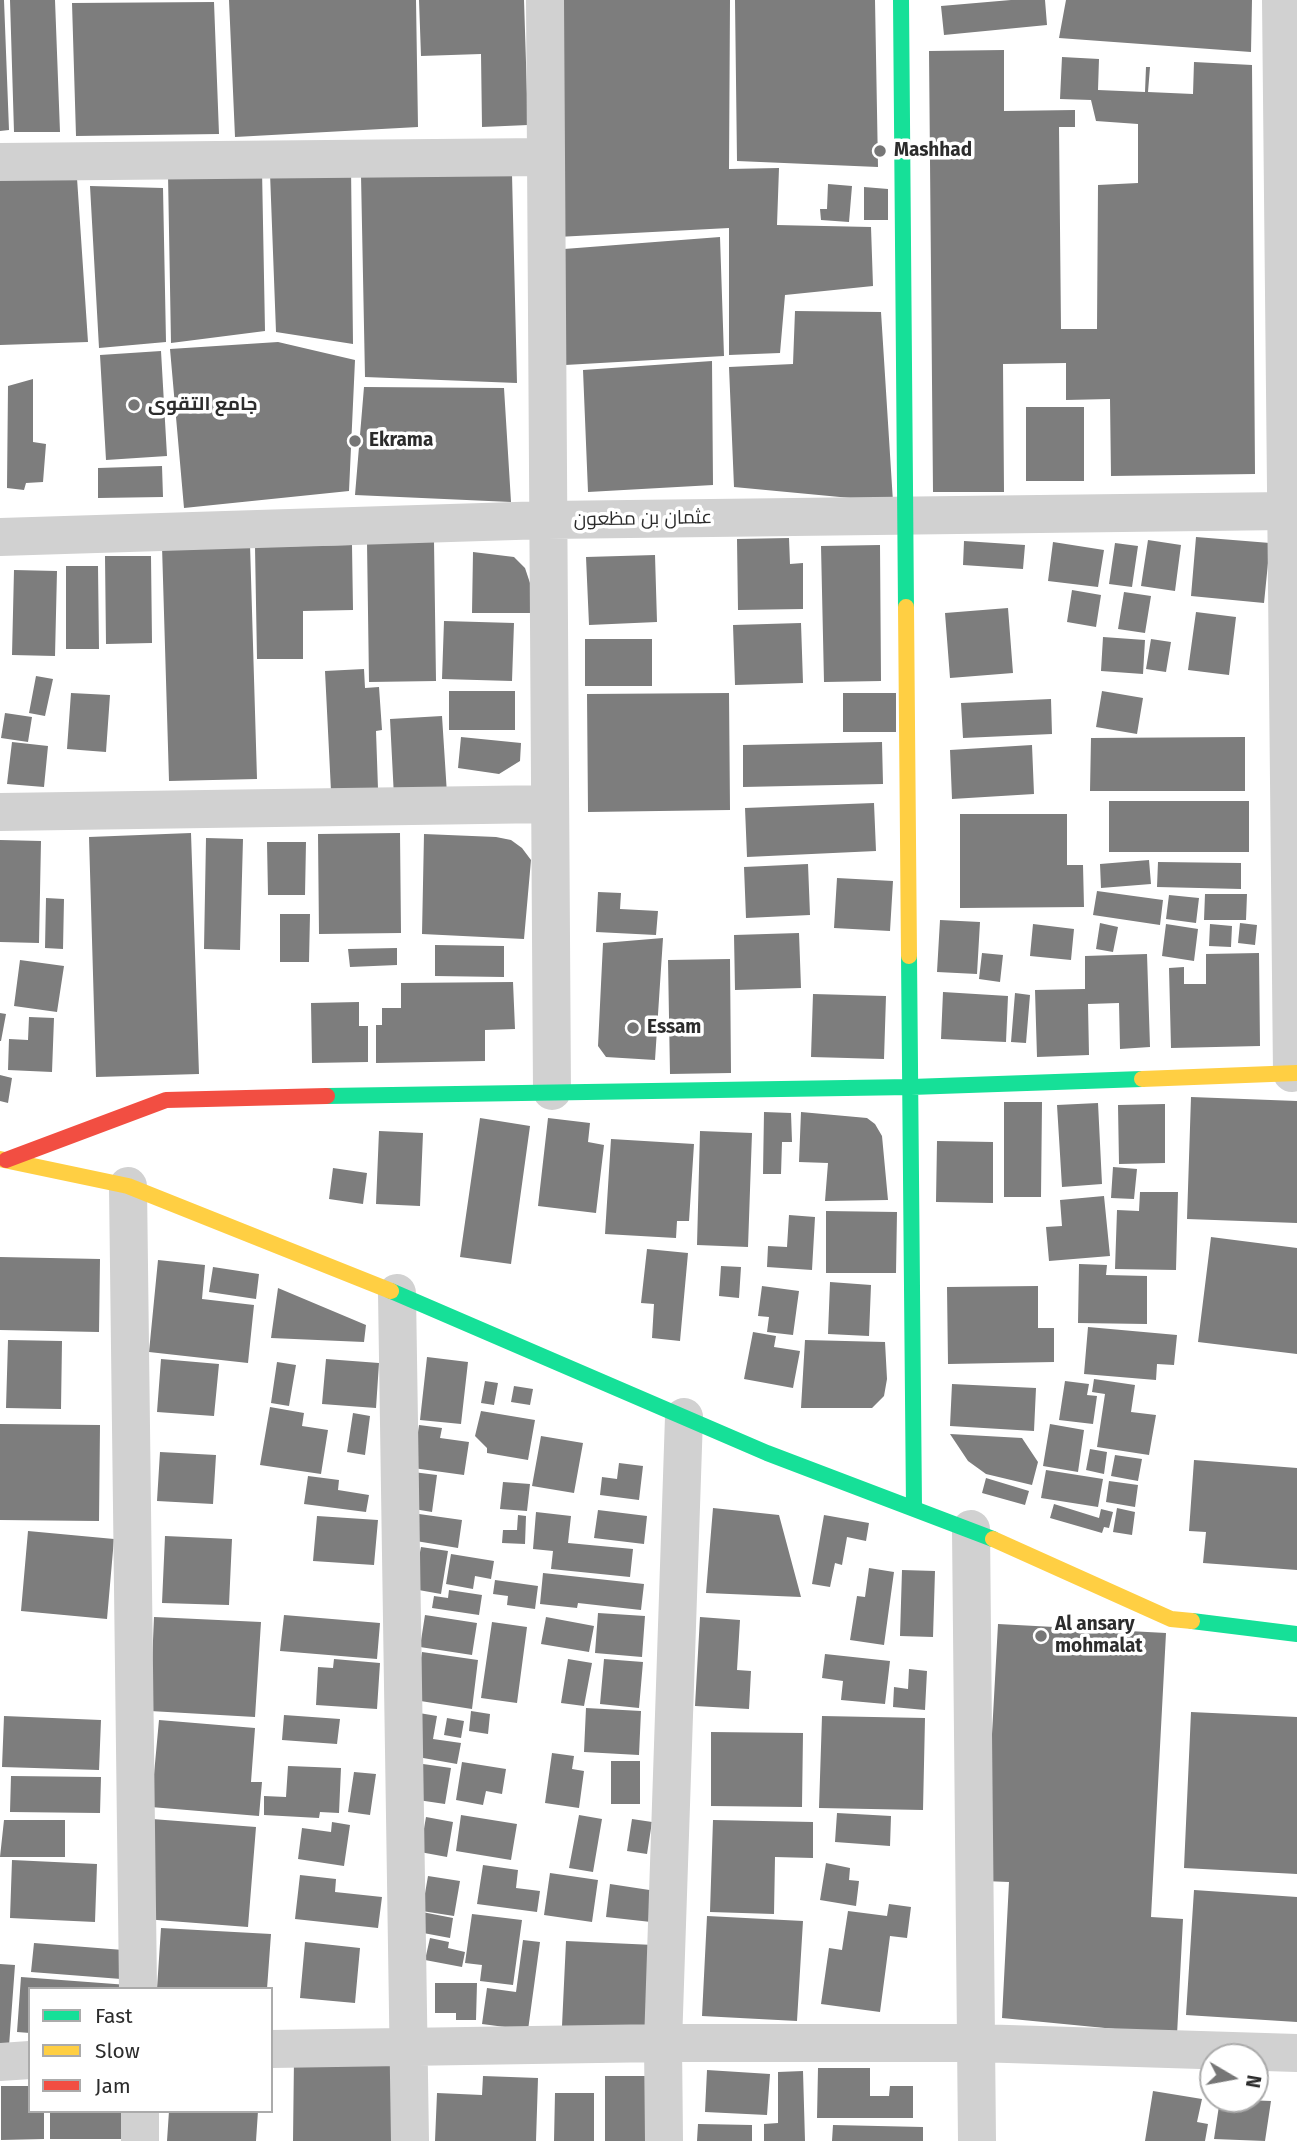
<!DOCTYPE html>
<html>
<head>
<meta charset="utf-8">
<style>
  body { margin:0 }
  #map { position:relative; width:1297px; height:2141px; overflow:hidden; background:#fff; font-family:"Fira Sans",sans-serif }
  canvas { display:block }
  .legend { position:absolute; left:28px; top:1987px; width:245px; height:126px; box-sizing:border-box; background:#fff; border:2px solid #ababab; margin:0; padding:9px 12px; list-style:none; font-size:21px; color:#2c2c2c }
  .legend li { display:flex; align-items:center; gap:14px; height:35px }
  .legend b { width:35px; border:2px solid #ababab }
  .north { position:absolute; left:1199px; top:2043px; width:70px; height:70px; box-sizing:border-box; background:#fff; border:2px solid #ababab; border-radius:50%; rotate:100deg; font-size:19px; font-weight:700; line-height:28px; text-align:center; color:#2c2c2c }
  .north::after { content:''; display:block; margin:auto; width:24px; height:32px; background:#767676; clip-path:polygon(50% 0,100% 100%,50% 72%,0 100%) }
</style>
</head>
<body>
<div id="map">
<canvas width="1297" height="2141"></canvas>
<ul class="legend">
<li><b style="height:9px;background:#16e098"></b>Fast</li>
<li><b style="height:9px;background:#ffcf43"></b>Slow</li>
<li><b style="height:9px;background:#f24e42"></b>Jam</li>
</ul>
<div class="north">N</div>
</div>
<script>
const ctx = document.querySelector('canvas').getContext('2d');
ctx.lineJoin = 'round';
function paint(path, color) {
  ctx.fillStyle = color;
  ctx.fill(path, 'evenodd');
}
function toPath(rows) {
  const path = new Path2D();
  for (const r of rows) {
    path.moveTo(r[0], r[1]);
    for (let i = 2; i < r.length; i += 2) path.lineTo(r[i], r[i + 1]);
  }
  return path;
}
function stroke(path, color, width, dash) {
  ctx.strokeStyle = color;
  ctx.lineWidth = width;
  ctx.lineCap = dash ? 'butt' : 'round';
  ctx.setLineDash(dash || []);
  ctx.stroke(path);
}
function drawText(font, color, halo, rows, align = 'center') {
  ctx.font = font + ' "Fira Sans",Cairo,sans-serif';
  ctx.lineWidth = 7;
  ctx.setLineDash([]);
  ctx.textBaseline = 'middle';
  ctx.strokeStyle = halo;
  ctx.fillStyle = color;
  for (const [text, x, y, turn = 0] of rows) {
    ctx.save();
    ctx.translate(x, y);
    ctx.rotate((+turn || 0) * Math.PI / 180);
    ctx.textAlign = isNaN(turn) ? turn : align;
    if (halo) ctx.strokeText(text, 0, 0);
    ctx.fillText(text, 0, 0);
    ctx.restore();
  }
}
const building = toPath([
  [0,0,4,0,9,130,0,131],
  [10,0,55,0,60,132,14,132],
  [229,0,416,0,418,127,235,137],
  [419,0,524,0,528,125,482,127,481,54,421,56],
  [563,0,730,0,729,169,779,168,777,225,871,227,873,286,785,295,780,353,729,355,729,228,557,237],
  [735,0,875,0,878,167,737,161],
  [1011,0,1045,0,1047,25,944,35,941,6],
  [1066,0,1252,0,1251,52,1059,38],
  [214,2,219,134,76,136,72,3],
  [1004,50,1004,111,1075,110,1075,127,1059,127,1061,329,1097,329,1098,185,1138,183,1138,124,1096,121,1091,100,1060,99,1062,57,1099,59,1098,90,1145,92,1146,67,1150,67,1148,92,1193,94,1194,62,1252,65,1255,474,1111,476,1110,399,1066,400,1066,363,1003,364,1004,492,933,492,929,51],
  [351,166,353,344,276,332,270,173],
  [262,169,265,331,171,343,168,174],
  [512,174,517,383,365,377,361,175],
  [77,178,88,342,0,345,0,180],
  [828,184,852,186,849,222,821,220,820,209,827,209],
  [90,186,163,188,166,342,99,348],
  [864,187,888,189,888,220,864,220],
  [720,237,724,356,565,365,564,249],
  [795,311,881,312,893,502,734,487,729,367,793,364],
  [278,342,355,360,349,491,184,508,170,349],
  [161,351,167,456,106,460,100,355],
  [712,361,713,485,588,492,583,370],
  [33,379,33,442,46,444,43,482,26,483,24,490,7,488,8,386],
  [364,387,504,388,511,502,355,495],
  [1026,407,1084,407,1084,481,1026,481],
  [162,466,163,497,98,498,98,468],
  [1196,537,1270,543,1264,603,1191,596],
  [789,538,790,564,803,563,803,609,738,610,737,539],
  [1148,540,1181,545,1175,591,1141,586],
  [434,541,436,681,369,682,367,542],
  [964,541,1025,545,1023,569,963,565],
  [1053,542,1104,550,1098,587,1048,581],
  [1115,543,1138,546,1132,587,1109,584],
  [250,544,257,779,169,781,162,546],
  [352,545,353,610,303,611,303,659,257,659,255,547],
  [880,545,881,681,824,682,821,546],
  [473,552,514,557,525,568,531,586,531,613,472,613],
  [655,555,657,622,589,625,586,557],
  [105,556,151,556,152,643,106,644],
  [66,566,98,566,99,649,66,649],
  [14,570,57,571,55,656,12,655],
  [1072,590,1101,595,1096,627,1067,622],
  [1124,592,1151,596,1145,633,1118,629],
  [1008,608,1013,673,950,678,945,613],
  [1196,612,1236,617,1229,675,1188,670],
  [444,621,514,623,512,681,442,679],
  [801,623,803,683,735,685,733,625],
  [1103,637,1145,640,1143,674,1101,671],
  [585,639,652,639,652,686,585,686],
  [1151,639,1171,642,1166,672,1146,669],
  [364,669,365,688,379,687,382,730,376,731,378,789,331,791,325,671],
  [36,676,53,679,45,716,29,713],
  [449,691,515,691,515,730,449,730],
  [1102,691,1143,698,1137,734,1096,727],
  [71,693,110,695,106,752,67,749],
  [729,693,730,810,588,812,587,694],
  [843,693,896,693,896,732,843,732],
  [1051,699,1052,734,963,738,961,703],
  [5,713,32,717,28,742,1,738],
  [442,716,447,794,394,797,390,719],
  [461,737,521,743,520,761,499,774,458,768],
  [1245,737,1245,791,1090,791,1091,738],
  [12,742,48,746,44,787,7,784],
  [882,742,883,784,743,787,743,745],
  [1032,745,1034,794,952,799,950,750],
  [1109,801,1249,801,1249,852,1109,852],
  [874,803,876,851,747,857,745,808],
  [960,814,1067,814,1067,865,1083,865,1084,907,960,908],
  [191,833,199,1074,96,1077,89,837],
  [400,833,401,933,319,934,318,834],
  [424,834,496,837,511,840,522,848,531,860,524,939,422,934],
  [206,838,243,839,240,950,204,949],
  [0,840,41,841,39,943,0,942],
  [267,842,306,842,305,895,268,895],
  [1149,860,1151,884,1101,888,1100,864],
  [1158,862,1241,863,1241,889,1157,887],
  [808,864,810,915,746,918,744,867],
  [837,878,893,881,890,931,834,928],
  [1097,891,1163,900,1160,925,1093,915],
  [598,892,621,893,620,909,658,911,656,935,596,932],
  [1205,894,1247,894,1246,920,1204,920],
  [1169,895,1199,898,1196,923,1166,919],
  [46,898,64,899,63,949,45,948],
  [280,914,310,914,309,962,280,962],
  [940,920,980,922,977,974,937,972],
  [1100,923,1118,927,1113,952,1096,949],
  [1240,923,1257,925,1255,945,1238,943],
  [1033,924,1074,929,1071,960,1030,956],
  [1166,924,1198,929,1194,961,1162,956],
  [1210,924,1232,926,1231,947,1209,946],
  [799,933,801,988,735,990,734,935],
  [663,938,655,1060,606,1057,598,1046,603,943],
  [435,945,504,946,504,977,435,976],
  [397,948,397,965,350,967,348,949],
  [982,953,1003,955,1000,982,979,979],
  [1259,953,1260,1046,1171,1048,1169,968,1184,967,1184,984,1206,984,1206,954],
  [1147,954,1150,1047,1120,1049,1119,1003,1088,1004,1089,1055,1037,1057,1035,990,1085,989,1085,956],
  [730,959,731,1073,670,1074,668,960],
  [20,960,64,966,57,1012,14,1006],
  [513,982,515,1029,485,1030,485,1061,376,1063,376,1025,382,1025,382,1008,401,1008,401,983],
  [943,992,1008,996,1006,1042,941,1039],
  [1015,993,1030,995,1026,1043,1011,1042],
  [813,994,886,996,884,1059,811,1057],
  [359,1002,359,1026,368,1026,368,1062,312,1063,311,1003],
  [0,1013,6,1014,1,1041,0,1041],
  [29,1017,54,1018,52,1072,8,1070,9,1039,28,1040],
  [0,1075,12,1078,8,1103,0,1101],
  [1191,1097,1297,1101,1297,1223,1187,1219],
  [1004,1102,1042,1102,1041,1197,1004,1197],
  [1098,1103,1102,1184,1062,1187,1057,1105],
  [1165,1104,1165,1163,1119,1164,1118,1105],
  [764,1112,791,1113,792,1142,782,1142,781,1174,763,1174],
  [801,1112,867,1118,875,1124,882,1136,888,1200,825,1201,828,1163,799,1162],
  [480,1118,530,1126,511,1264,460,1257],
  [548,1118,590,1123,588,1142,604,1145,596,1213,538,1206],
  [379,1131,423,1133,420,1206,376,1204],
  [700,1131,752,1133,748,1247,697,1245],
  [611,1139,694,1144,689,1221,677,1221,676,1238,605,1234],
  [937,1141,993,1142,993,1203,936,1202],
  [1113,1167,1137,1169,1134,1199,1111,1198],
  [333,1168,367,1173,363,1204,329,1199],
  [1140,1192,1178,1192,1176,1270,1115,1269,1117,1210,1139,1211],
  [1104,1196,1110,1256,1049,1261,1046,1227,1062,1226,1060,1200],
  [826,1211,897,1212,896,1273,826,1273],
  [789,1215,815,1217,812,1270,767,1267,768,1246,787,1247],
  [1211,1237,1297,1248,1297,1354,1198,1342],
  [647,1249,688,1253,680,1341,652,1338,654,1304,641,1303],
  [0,1257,100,1259,99,1332,0,1330],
  [158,1260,205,1265,202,1299,254,1305,248,1363,149,1352],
  [1079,1264,1107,1265,1106,1275,1147,1276,1147,1324,1078,1323],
  [721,1266,741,1267,739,1298,719,1296],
  [213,1267,259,1274,256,1299,209,1292],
  [830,1282,871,1285,869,1336,828,1334],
  [762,1286,799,1291,793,1335,767,1332,769,1317,758,1316],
  [1038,1286,1038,1328,1054,1328,1054,1362,948,1364,947,1287],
  [278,1288,366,1325,364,1342,271,1338],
  [1088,1327,1177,1335,1174,1365,1157,1364,1156,1380,1084,1374],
  [753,1332,776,1336,774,1347,800,1351,793,1388,744,1379],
  [8,1340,62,1341,61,1409,6,1408],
  [805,1340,885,1342,887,1379,884,1396,872,1408,801,1408],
  [427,1357,468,1362,461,1424,420,1420],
  [161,1359,219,1364,214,1416,157,1412],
  [326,1359,379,1363,376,1408,322,1404],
  [277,1362,296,1365,289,1406,271,1403],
  [1094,1379,1135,1385,1131,1412,1156,1415,1149,1455,1097,1447,1105,1394,1092,1392],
  [485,1381,498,1383,494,1405,481,1403],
  [1065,1381,1089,1384,1087,1395,1097,1396,1093,1424,1059,1420],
  [952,1384,1036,1388,1034,1431,950,1426],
  [514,1386,533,1389,530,1405,511,1402],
  [270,1407,304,1413,302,1426,328,1430,321,1474,260,1465],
  [481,1411,535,1420,528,1460,487,1453,487,1448,475,1436],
  [353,1413,370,1416,365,1455,347,1452],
  [0,1424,100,1425,99,1521,0,1520],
  [1050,1424,1084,1430,1078,1472,1043,1466],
  [419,1425,442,1428,440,1438,469,1442,464,1475,413,1468],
  [950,1434,1022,1438,1038,1462,1032,1485,986,1474,968,1461],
  [541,1436,583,1443,574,1493,532,1486],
  [1090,1449,1107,1452,1104,1474,1086,1470],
  [160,1452,216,1455,213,1504,157,1501],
  [1115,1455,1142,1459,1138,1481,1111,1476],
  [1194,1460,1297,1468,1297,1570,1203,1563,1206,1532,1189,1531],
  [619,1463,643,1466,639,1500,600,1495,602,1477,617,1479],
  [1046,1470,1103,1479,1098,1507,1041,1498],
  [413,1472,437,1475,432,1512,408,1508],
  [308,1476,339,1480,338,1490,369,1495,366,1512,304,1504],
  [986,1478,1029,1491,1025,1505,982,1493],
  [1109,1481,1138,1485,1135,1507,1106,1502],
  [503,1482,530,1484,527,1511,500,1509],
  [1054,1504,1099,1518,1101,1509,1113,1512,1109,1528,1104,1527,1102,1533,1050,1518],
  [713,1508,779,1515,801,1597,706,1593],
  [1117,1508,1135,1512,1132,1535,1113,1532],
  [598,1510,647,1516,644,1544,594,1538],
  [536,1512,571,1516,568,1543,633,1549,630,1577,551,1569,553,1551,533,1549],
  [419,1514,462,1520,458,1548,416,1541],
  [518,1515,526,1516,525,1544,502,1543,503,1530,517,1530],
  [824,1515,869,1523,866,1541,847,1537,842,1565,835,1563,830,1587,812,1584],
  [317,1516,378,1520,374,1565,313,1561],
  [28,1531,114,1539,107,1619,21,1611],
  [165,1536,232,1539,229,1605,162,1603],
  [421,1547,448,1551,441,1594,413,1589],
  [451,1554,494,1561,491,1579,475,1576,473,1589,446,1584],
  [869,1568,894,1572,884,1645,850,1640,857,1596,865,1597],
  [902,1570,935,1571,933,1637,900,1636],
  [543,1573,644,1584,641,1610,578,1603,577,1608,540,1604],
  [495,1580,538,1586,535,1609,507,1605,508,1596,493,1594],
  [449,1590,482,1595,479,1615,432,1608,434,1596,448,1598],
  [598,1613,645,1616,642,1657,595,1653],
  [284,1615,380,1623,377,1659,280,1651],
  [425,1615,477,1623,472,1655,420,1647],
  [154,1617,261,1622,255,1717,150,1711],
  [546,1617,594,1626,589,1652,541,1644],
  [700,1617,740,1620,737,1670,751,1671,749,1709,695,1706],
  [492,1622,527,1627,517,1703,481,1698],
  [998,1624,1166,1633,1151,1917,1183,1919,1177,2035,1002,2018,1009,1882,984,1881],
  [422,1652,478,1660,472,1709,414,1700],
  [825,1654,890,1661,885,1704,841,1700,843,1681,822,1678],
  [334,1659,380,1663,377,1709,316,1705,318,1667,333,1668],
  [568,1659,592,1663,584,1706,561,1703],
  [604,1659,643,1662,639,1708,600,1704],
  [909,1669,927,1671,925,1710,893,1707,894,1687,908,1689],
  [586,1708,641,1711,639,1755,584,1752],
  [471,1711,490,1714,488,1734,469,1731],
  [1191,1712,1297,1717,1297,1874,1184,1868],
  [419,1713,437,1716,433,1739,461,1743,457,1764,412,1756],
  [284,1715,340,1719,337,1744,282,1740],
  [4,1716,101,1720,99,1770,2,1767],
  [822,1716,925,1718,923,1810,819,1808],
  [447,1718,464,1721,461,1738,444,1735],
  [159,1720,255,1728,251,1782,262,1782,259,1816,151,1807],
  [711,1732,803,1733,802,1807,711,1806],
  [552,1753,574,1756,572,1769,584,1771,579,1808,545,1803],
  [611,1761,640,1761,640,1804,611,1804],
  [462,1762,506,1769,502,1794,486,1791,483,1805,456,1800],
  [423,1764,451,1768,445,1804,418,1800],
  [288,1766,341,1768,339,1813,320,1812,319,1818,264,1815,264,1796,286,1797],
  [354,1772,376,1774,370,1815,348,1812],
  [11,1776,101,1777,100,1813,10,1812],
  [837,1813,891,1816,890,1846,835,1842],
  [461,1815,517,1824,511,1860,456,1851],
  [579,1815,602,1819,593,1872,569,1868],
  [426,1817,453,1822,447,1857,420,1852],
  [152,1819,256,1827,248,1927,144,1919],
  [632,1819,652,1822,647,1854,627,1851],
  [4,1820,65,1820,65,1857,0,1857],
  [713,1820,813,1822,813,1858,775,1857,774,1914,710,1912],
  [332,1822,350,1825,344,1866,298,1859,302,1828,331,1832],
  [12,1860,97,1864,95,1922,10,1918],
  [826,1863,850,1868,849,1880,859,1881,856,1906,820,1900],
  [483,1865,518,1870,516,1888,540,1891,537,1912,477,1904],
  [550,1873,598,1880,592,1922,544,1915],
  [300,1875,336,1879,335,1892,382,1897,378,1928,295,1919],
  [428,1876,460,1881,454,1916,422,1911],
  [610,1884,656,1891,651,1922,606,1917],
  [1194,1890,1297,1897,1297,2022,1186,2015],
  [889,1904,911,1907,907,1938,890,1936,880,2012,821,2004,829,1948,842,1950,848,1911,887,1916],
  [422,1912,453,1918,450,1938,418,1932],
  [472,1914,522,1920,513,1985,480,1981,482,1965,465,1963],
  [707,1916,803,1921,797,2021,702,2016],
  [161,1928,271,1934,267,1989,157,1989],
  [430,1938,449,1942,448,1948,465,1952,462,1967,425,1960],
  [523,1940,540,1942,528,2030,482,2024,487,1988,516,1992],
  [566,1941,654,1945,650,2031,562,2026],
  [305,1942,360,1948,355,2003,300,1998],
  [34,1943,136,1951,134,1980,31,1972],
  [0,1964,15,1965,9,2046,0,2045],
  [21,1977,128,1985,128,1989,30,1989,30,2033,17,2032],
  [435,1983,477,1983,476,2020,456,2020,456,2013,435,2013],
  [294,2058,398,2060,409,2141,293,2141],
  [818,2068,870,2068,870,2096,889,2096,890,2086,913,2086,913,2118,817,2118],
  [707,2070,770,2074,767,2115,705,2112],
  [803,2071,805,2141,764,2141,764,2124,778,2123,778,2072],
  [483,2076,538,2078,536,2141,435,2141,437,2093,482,2095],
  [605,2076,653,2076,654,2141,605,2141],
  [1,2086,30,2086,30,2111,44,2111,44,2139,1,2140],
  [1153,2091,1202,2099,1197,2122,1208,2124,1205,2141,1145,2141],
  [555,2093,594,2093,594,2141,554,2141],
  [1220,2099,1271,2101,1265,2141,1214,2139],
  [50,2111,123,2111,123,2139,50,2139],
  [169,2111,258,2111,256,2141,167,2141],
  [698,2124,752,2125,752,2141,697,2141],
  [833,2125,923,2127,923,2141,832,2141]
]);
const street = toPath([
  [545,0,552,1091],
  [1281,0,1292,1073],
  [0,162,544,157],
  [0,537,547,520,1286,511],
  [0,812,550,804],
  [128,1186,138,1989],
  [397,1293,410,2141],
  [971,1529,977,2141],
  [271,2049,663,2043,976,2043,1297,2053],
  [0,2062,30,2060],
  [140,2111,140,2141],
  [664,2141,663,2043,684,1417]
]);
const fast = toPath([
  [901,0,906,607],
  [909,956,914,1508],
  [327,1096,911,1087,1142,1079],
  [391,1291,767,1453,993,1539],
  [1192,1621,1297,1634]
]);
const slow = toPath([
  [906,607,909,956],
  [1142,1079,1297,1073],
  [0,1159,128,1186,391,1291],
  [993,1539,1171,1619,1192,1621]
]);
const jam = toPath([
  [6,1160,166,1100,327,1096]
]);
const markers = [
  [880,151,7,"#767676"],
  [134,405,7,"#767676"],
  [355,441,7,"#767676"],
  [633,1028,7,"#767676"],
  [1041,1636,7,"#767676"]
];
const poiNames = [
  ["Mashhad",894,151],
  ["جامع التقوى",148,405],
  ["Ekrama",369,441],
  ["Essam",647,1028],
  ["Al ansary",1055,1625],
  ["mohmalat",1055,1647]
];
const streetNames = [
  ["عثمان بن مظعون",643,519,-1]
];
paint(building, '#7d7d7d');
stroke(street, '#d1d1d1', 38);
stroke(fast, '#16e098', 16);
stroke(slow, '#ffcf43', 16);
stroke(jam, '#f24e42', 16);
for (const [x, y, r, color] of markers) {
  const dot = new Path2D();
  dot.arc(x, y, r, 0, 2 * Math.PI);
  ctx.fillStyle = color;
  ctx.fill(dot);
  stroke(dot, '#fff', 2.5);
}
drawText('bold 19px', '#2c2c2c', '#fff', poiNames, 'left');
drawText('19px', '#2c2c2c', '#fff', streetNames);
</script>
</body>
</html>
